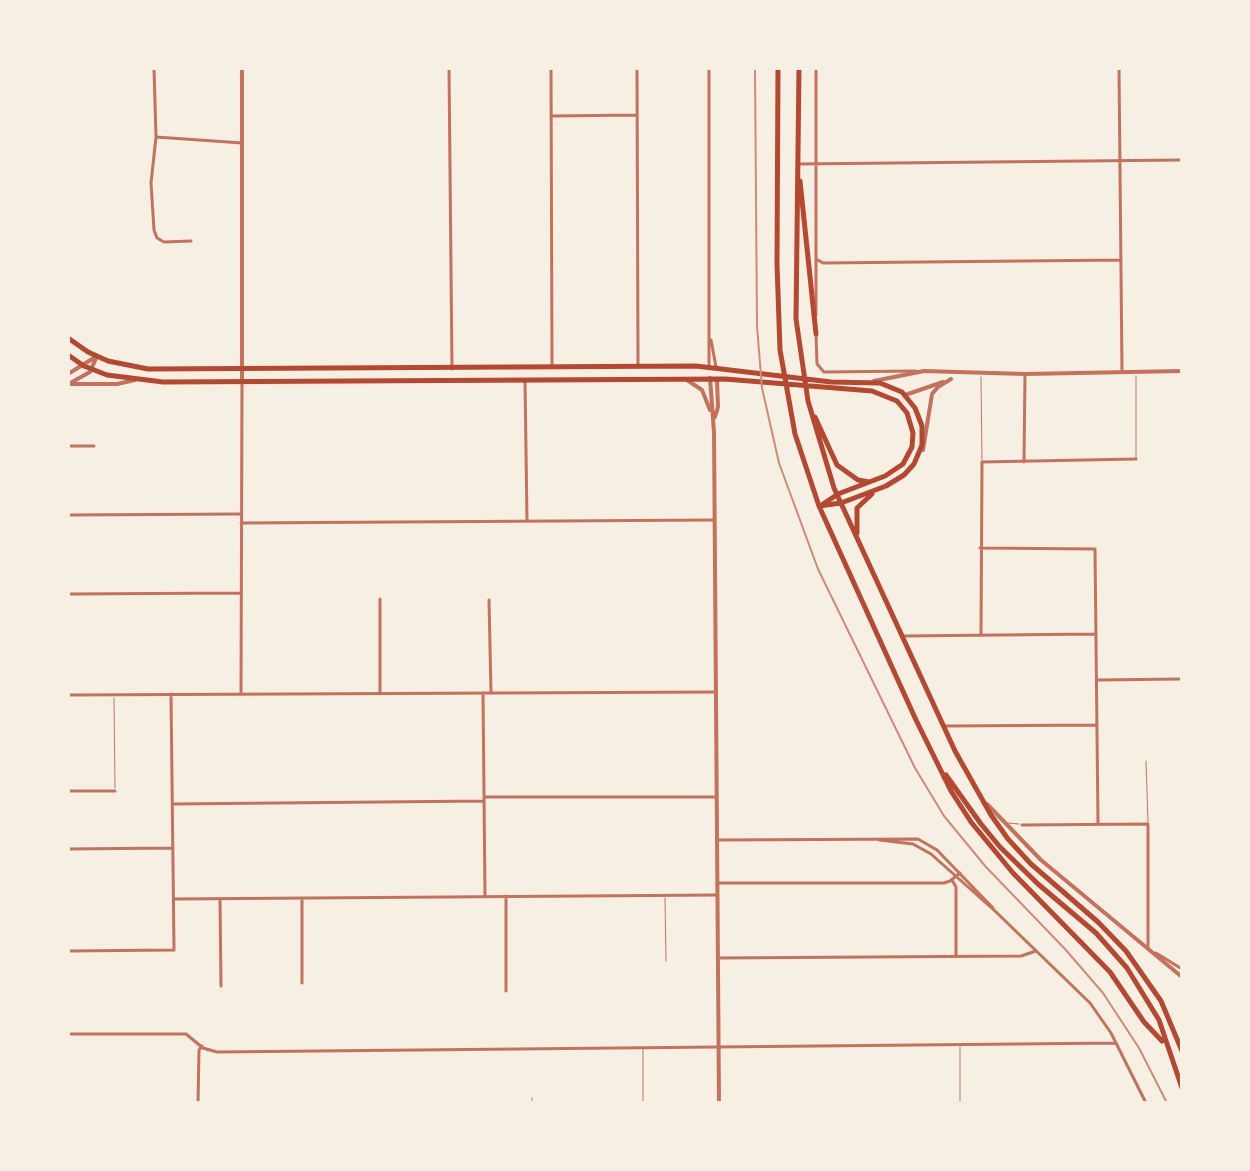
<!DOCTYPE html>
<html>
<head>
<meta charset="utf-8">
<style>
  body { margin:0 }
  #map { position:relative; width:1250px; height:1171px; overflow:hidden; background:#f6efe4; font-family:Figtree,sans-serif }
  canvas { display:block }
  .frame { position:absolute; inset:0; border:70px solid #f6efe4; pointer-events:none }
</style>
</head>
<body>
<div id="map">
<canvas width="1250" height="1171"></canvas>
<div class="frame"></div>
</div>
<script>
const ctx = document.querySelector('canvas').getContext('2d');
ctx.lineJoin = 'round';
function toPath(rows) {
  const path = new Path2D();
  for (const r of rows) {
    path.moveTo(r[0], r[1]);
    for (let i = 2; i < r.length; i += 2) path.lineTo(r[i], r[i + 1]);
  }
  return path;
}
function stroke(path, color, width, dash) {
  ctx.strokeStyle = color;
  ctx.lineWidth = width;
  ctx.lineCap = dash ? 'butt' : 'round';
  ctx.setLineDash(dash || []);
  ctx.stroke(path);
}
const service = toPath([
  [1136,376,1136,458],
  [981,377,982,460],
  [114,698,115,788],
  [1146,761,1148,822],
  [1008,823,1019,824],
  [665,898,666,961],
  [960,1047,960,1103],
  [643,1049,643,1103],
  [532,1098,532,1103]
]);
const minor = toPath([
  [154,68,156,137,151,183,154,230,157,238,164,242,191,241],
  [449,68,452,369],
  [551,68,552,367],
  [637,68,638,366],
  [816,68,816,315],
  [1119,68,1122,372],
  [552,116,636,115],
  [156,137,242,143],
  [797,164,1182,160],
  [818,260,823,263,1121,260],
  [816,334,817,364,824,372,916,371],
  [711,340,716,367],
  [709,367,709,68],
  [525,381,527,521],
  [68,446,94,446],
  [1024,462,1025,374],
  [68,515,240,514],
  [241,523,713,520],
  [980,548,1095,549,1098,824],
  [68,594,240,593],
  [380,599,380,693],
  [489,600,491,692],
  [981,634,982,462,1136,459],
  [904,636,1096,634],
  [1097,680,1182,679],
  [483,693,485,896],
  [241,694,242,382],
  [68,695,716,692],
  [945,726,1097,725],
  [68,791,115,791],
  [484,797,716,797],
  [173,804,484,801],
  [1022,825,1148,824,1148,949],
  [717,840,918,839,937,850,993,908],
  [879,840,913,844,931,854,995,911,1090,1003,1111,1033,1146,1103],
  [68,849,173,848],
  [952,880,956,887,956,955],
  [717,883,944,883,950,881,960,873],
  [174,899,717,895],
  [220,899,221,986],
  [68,951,174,950,171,694],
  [1156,953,1182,969],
  [718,958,1021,956,1036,951],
  [302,983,302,898],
  [506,991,506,896],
  [68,1034,186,1034,203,1048,217,1052,1116,1043],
  [198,1103,199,1050,202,1046]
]);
const tertiary = toPath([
  [68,374,97,356],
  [710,378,714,432,719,1103],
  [687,380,702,390,710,410],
  [874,381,924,371,1025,374,1182,371],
  [72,382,90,372,97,356],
  [242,382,242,68],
  [69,384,117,384,135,380],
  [905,395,943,382],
  [715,417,718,407,717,379],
  [923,450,932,394,938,387,951,379],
  [987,804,1041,860,1182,977]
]);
const trunk = toPath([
  [778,68,777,264,780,350,795,434,819,506,916,720,951,791,971,822,1013,873,1110,972,1144,1022,1162,1041],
  [799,68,796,319,808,401,834,488,955,751,991,815,1008,839,1031,864,1098,922,1126,951,1161,1001,1182,1051],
  [800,181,816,334],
  [68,338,88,352,108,361,148,369,696,366,831,382,880,383,902,392,915,408,922,426,922,445,914,464,904,475,886,486,841,503,819,506],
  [68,355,84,366,107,375,163,382,725,379,872,391,897,401,907,413,913,433,912,447,903,464,885,476,838,494,823,504],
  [815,417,837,465,858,480,869,482],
  [857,533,857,508,872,494],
  [946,775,981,824,1000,847,1038,884,1096,933,1127,968,1159,1020,1182,1088]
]);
const rail = toPath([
  [755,68,757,326,762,388,779,463,818,569,915,768,944,816,986,867,1065,949,1103,993,1139,1048,1167,1103]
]);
stroke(service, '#c5725c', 1);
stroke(minor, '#c5725c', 3);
stroke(tertiary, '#c5725c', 4);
stroke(trunk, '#b5482f', 5);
stroke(rail, '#cf8b77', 2);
</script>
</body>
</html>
